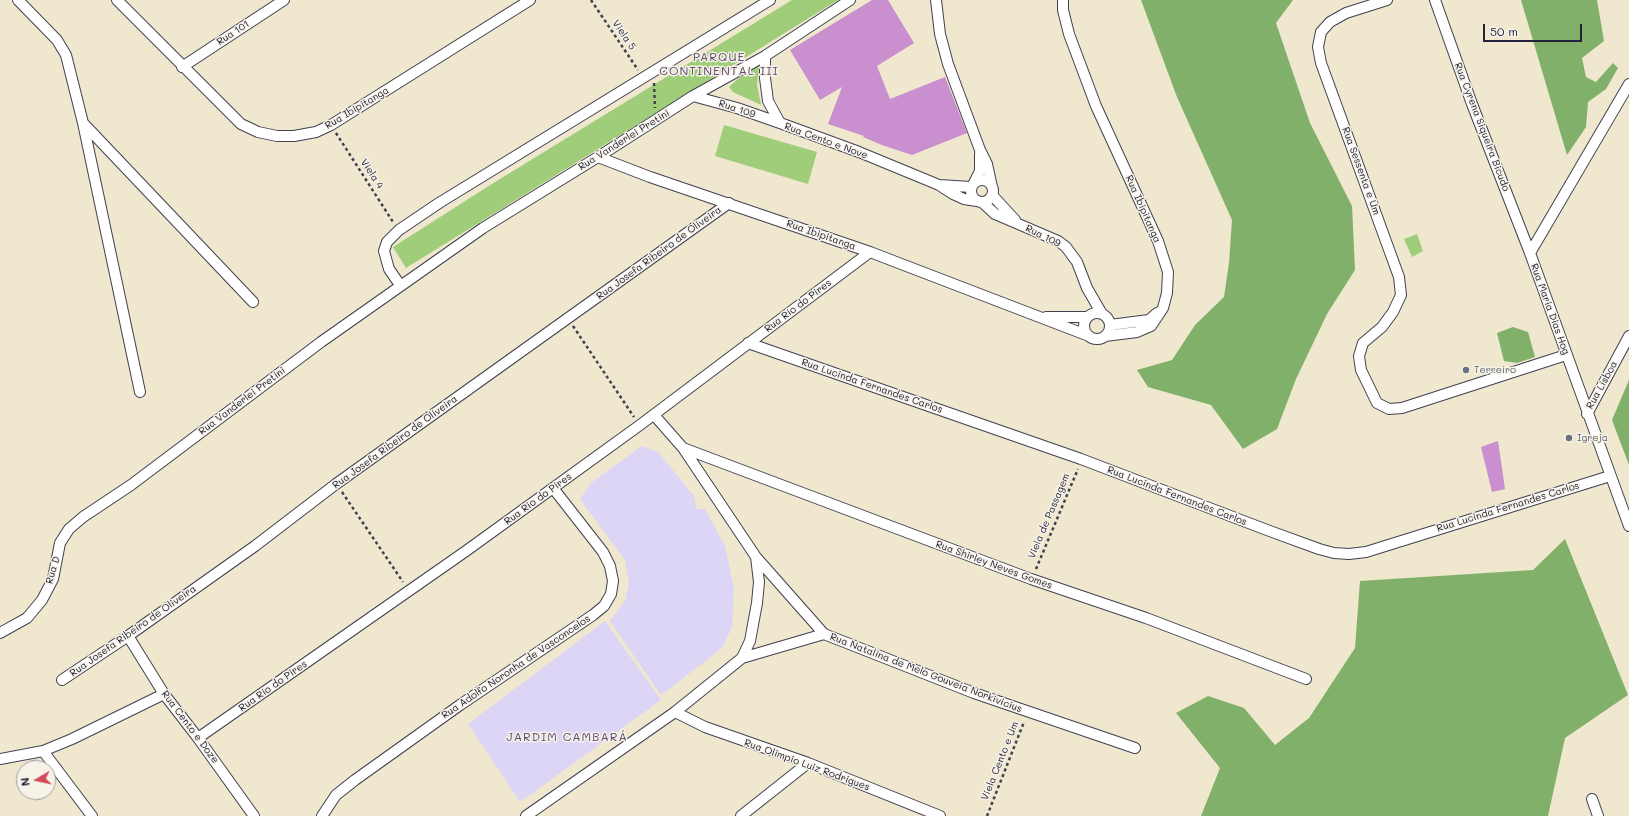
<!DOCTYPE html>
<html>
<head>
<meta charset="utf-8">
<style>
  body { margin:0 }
  #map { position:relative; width:1629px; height:816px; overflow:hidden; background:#efe7ce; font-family:Mali,sans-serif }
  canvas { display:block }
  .north { position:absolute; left:16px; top:760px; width:40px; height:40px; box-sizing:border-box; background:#f7f3e8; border:1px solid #a29fa3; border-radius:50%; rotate:261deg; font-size:11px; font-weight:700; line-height:16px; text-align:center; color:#22223b }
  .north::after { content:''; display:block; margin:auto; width:14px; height:18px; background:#d1495b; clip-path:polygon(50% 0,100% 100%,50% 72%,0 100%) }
  .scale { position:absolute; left:1483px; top:24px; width:99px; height:18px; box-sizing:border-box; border:2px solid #22223b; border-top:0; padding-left:5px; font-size:12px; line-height:14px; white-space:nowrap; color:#22223b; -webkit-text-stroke:3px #f7f3e8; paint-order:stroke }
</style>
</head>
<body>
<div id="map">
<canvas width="1629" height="816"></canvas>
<div class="north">N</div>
<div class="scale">50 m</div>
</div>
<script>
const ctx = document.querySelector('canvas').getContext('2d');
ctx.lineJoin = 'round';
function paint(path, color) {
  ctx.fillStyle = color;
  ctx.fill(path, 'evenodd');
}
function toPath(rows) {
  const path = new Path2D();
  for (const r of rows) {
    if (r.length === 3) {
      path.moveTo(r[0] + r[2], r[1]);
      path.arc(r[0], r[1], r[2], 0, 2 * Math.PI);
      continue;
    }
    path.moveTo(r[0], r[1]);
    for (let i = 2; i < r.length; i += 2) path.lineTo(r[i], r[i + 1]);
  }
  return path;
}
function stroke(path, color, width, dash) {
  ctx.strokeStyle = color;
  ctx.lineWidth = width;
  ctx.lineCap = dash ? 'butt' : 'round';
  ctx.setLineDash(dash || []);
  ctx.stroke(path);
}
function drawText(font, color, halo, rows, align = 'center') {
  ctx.font = font + ' Mali,sans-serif';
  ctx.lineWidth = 3;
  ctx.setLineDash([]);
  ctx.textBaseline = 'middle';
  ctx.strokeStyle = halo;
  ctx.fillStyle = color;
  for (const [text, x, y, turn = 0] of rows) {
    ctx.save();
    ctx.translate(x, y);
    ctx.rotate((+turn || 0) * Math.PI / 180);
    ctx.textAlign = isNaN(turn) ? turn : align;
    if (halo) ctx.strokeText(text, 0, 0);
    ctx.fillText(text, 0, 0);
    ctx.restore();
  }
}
const built = toPath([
  [642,446,658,452,694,496,697,509,705,509,725,546,734,588,732,626,724,645,712,656,661,695,610,621,625,601,629,583,625,560,580,499,591,483],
  [605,621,661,700,520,802,468,724]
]);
const green = toPath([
  [792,0,838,0,406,268,393,247,495,182],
  [753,65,759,66,757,85,761,105,733,92,729,87],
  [724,125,817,152,808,184,715,156],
  [1417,234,1423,251,1412,257,1404,239]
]);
const forest = toPath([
  [1141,0,1293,0,1276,23,1310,123,1352,206,1355,270,1327,314,1296,379,1277,429,1243,449,1211,405,1148,387,1137,370,1172,360,1195,325,1224,297,1229,263,1232,220,1177,97],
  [1521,0,1597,0,1604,41,1582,58,1586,77,1596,82,1613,63,1618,68,1606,89,1588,102,1586,127,1567,155],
  [1513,327,1528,332,1535,357,1517,363,1504,361,1497,333],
  [1629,380,1629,465,1612,420],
  [1565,539,1628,695,1565,738,1548,816,1201,816,1220,768,1176,713,1208,696,1244,708,1275,745,1309,718,1355,648,1360,581,1533,570]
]);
const building = toPath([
  [872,0,888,0,914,43,877,66,890,99,945,77,967,133,912,155,882,145,863,137,864,136,828,124,842,87,820,100,790,50],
  [1498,441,1505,489,1492,492,1481,447]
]);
const path = toPath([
  [591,0,638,70],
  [654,83,655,108],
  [336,133,393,222],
  [573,326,634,417],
  [342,492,403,582],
  [1036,569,1078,469],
  [987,816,1024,722]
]);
const street = toPath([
  [18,0,57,40,66,55,83,123,140,392],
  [117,0,241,124,258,132,277,136,294,136,316,132,331,125,530,0],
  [936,0,940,34,948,64,980,150,987,164,992,187],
  [1063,0,1063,10,1069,34,1096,106,1158,241,1168,272,1167,293,1163,308,1151,326,1137,332,1105,336],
  [1387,0,1346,13,1330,22,1321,32,1318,47,1321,63,1399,277,1401,295,1393,312,1382,327,1363,343,1359,356,1361,370,1377,403,1389,409,1402,408,1566,355],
  [1435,0,1472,104,1530,253,1629,526],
  [765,56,765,78,768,101,780,123,859,152,939,185,953,194,964,199,977,201],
  [182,67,284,0],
  [693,96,737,108,780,123],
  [83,123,253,302],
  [598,157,650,177,870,252,1089,336],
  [982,191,11],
  [974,183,980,171,980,154],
  [939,185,971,187],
  [992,195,1015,220],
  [982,202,995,214,1058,241,1066,247,1077,262,1087,288,1102,314],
  [1530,253,1629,84],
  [400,285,389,269,384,251,387,242,399,230,439,203,770,0],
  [1097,326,13],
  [1046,317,1087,317],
  [1110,325,1149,320,1157,313],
  [748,343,1081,459,1267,530,1319,549,1334,553,1349,554,1366,552,1610,476],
  [1587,414,1629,336],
  [654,415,683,448,756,557,824,634],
  [683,448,1031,579,1146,618,1306,679],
  [0,633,27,618,42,600,53,579,60,543,69,529,83,517,131,485,321,342,483,228,598,157,693,96,765,56,850,0],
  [128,636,164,694,198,738,254,816],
  [742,658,750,641,757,603,759,582,756,557],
  [62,680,128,636,255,546,336,484,729,203],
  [675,712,705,727,808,763,940,816],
  [198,738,466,551,640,425,870,252],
  [43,751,92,816],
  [0,759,43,751,72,739,164,694],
  [1592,799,1598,816],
  [322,816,336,795,355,780,460,705,593,615,604,606,611,594,613,581,610,566,603,552,553,488],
  [526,816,675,712,742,658,824,634,974,693,1135,748],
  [741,816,808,763]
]);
const markers = [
  [1466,370,4,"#6b7280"],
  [1569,438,4,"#6b7280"]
];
const streetNames = [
  ["Rua 101",233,33,-33],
  ["Viela 5",624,35,56],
  ["Rua Ibipitanga",357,108,-31],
  ["Rua 109",737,109,18],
  ["Rua Cyrena Siqueira Bicudo",1482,127,69],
  ["Rua Vanderlei Pretini",624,140,-32],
  ["Rua Cento e Nove",826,141,20],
  ["Rua Sessenta e Um",1361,171,70],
  ["Viela 4",372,174,57],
  ["Rua Ibipitanga",1143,209,66],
  ["Rua Ibipitanga",821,235,19],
  ["Rua 109",1043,236,26],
  ["Rua Josefa Ribeiro de Oliveira",659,253,-36],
  ["Rua Rio do Pires",798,306,-37],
  ["Rua Maria Dias Hog",1550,309,70],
  ["Rua Lisboa",1602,385,-61],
  ["Rua Lucinda Fernandes Carlos",872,386,19],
  ["Rua Vanderlei Pretini",242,401,-37],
  ["Rua Josefa Ribeiro de Oliveira",395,442,-36],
  ["Rua Lucinda Fernandes Carlos",1177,496,21],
  ["Rua Rio do Pires",538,499,-36],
  ["Rua Lucinda Fernandes Carlos",1508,507,-17],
  ["Viela de Passagem",1049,516,-67],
  ["Rua Shirley Neves Gomes",994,565,20],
  ["Rua D",53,570,-74],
  ["Rua Josefa Ribeiro de Oliveira",133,631,-35],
  ["Rua Adolfo Noronha de Vasconcelos",516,667,-34],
  ["Rua Natalina de Melo Gouveia Norkivicius",926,673,21],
  ["Rua Rio do Pires",273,686,-35],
  ["Rua Cento e Doze",190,727,53],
  ["Viela Cento e Um",1000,761,-68],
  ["Rua Olimpio Luiz Rodrigues",807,765,20]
];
const worshipNames = [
  ["Terreiro",1474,370],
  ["Igreja",1577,438]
];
const quarterNames = [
  ["PARQUE",719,57],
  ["CONTINENTAL III",719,71],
  ["JARDIM CAMBARÁ",567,737]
];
paint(built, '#ddd5f6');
paint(green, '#a0cd7a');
paint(forest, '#80b06a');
paint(building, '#ca8fcf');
stroke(street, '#414051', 12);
stroke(path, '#414051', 2.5, [3, 3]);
stroke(street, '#fff', 10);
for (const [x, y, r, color] of markers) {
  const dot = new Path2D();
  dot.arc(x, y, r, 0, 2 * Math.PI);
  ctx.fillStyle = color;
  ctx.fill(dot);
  stroke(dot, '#f7f3e8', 1.5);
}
drawText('10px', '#22223b', '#f7f3e8', streetNames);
drawText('10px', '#5b616d', '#f7f3e8', worshipNames, 'left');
ctx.letterSpacing = '1px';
drawText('12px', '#5d486f', '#f7f3e8', quarterNames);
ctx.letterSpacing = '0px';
</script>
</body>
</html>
